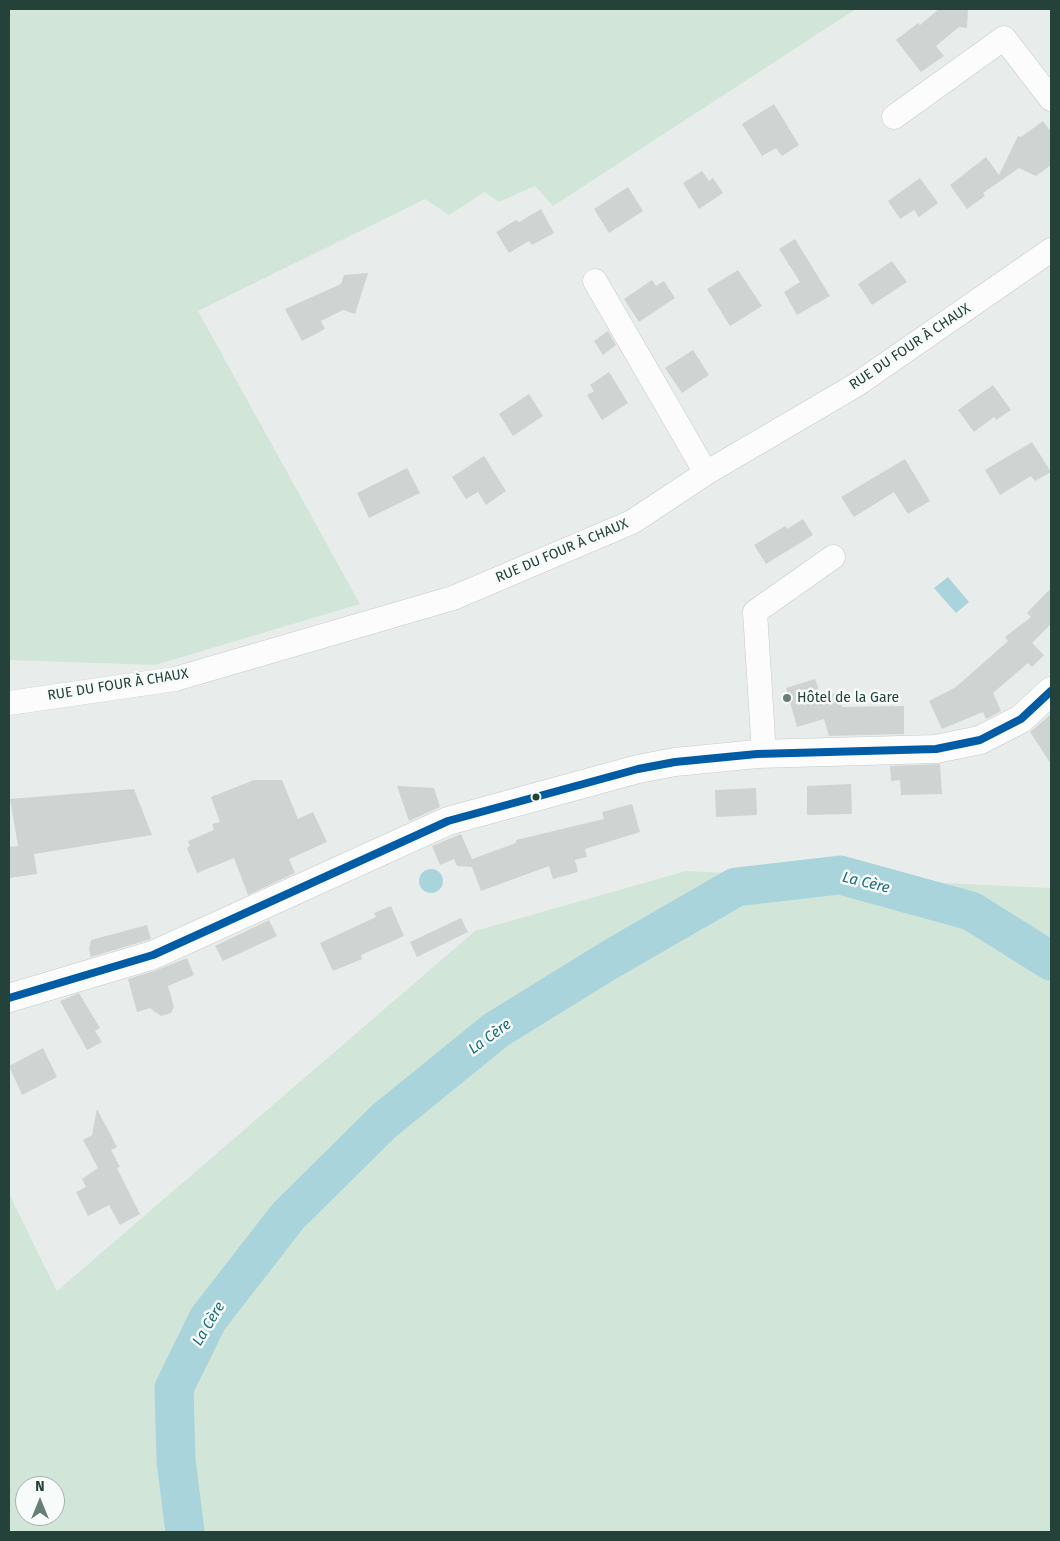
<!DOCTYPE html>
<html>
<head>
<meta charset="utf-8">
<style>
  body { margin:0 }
  #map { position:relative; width:1060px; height:1541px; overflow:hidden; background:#e8edeb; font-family:"Fira Sans",sans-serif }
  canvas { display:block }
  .frame { position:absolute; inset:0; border:10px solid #24423a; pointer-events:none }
  .north { position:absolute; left:15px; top:1476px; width:50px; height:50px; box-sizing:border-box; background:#f7fbf9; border:1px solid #a3b1ad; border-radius:50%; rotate:0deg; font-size:14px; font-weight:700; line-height:20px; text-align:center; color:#24423a }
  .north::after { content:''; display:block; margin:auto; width:18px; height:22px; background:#697e78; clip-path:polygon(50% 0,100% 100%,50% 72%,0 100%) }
</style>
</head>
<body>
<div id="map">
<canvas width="1060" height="1541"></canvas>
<div class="frame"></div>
<div class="north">N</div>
</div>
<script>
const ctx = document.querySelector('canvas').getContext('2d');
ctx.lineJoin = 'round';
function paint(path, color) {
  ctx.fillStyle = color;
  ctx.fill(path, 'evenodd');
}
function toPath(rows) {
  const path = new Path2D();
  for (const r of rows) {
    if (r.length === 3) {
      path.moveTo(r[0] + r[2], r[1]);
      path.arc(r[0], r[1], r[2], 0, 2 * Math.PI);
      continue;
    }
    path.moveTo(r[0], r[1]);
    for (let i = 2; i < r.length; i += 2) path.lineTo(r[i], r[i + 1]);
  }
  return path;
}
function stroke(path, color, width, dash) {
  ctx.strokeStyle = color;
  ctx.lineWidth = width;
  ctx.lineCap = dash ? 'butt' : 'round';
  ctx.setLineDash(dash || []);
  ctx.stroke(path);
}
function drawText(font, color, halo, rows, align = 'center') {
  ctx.font = font + ' "Fira Sans",sans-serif';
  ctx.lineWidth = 5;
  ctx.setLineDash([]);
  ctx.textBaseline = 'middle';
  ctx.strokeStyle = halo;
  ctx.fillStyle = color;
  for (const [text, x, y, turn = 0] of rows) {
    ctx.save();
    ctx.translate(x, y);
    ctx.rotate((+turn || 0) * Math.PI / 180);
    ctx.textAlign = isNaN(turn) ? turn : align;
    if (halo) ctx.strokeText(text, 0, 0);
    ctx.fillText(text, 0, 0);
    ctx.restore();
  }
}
const green = toPath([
  [9,9,856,9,553,206,535,186,499,202,485,192,449,215,425,199,198,311,360,604,155,665,9,660],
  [686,871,1051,888,1051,1532,9,1532,9,1194,57,1291,475,931],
  [25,1486,55,1486,55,1516,25,1516]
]);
const water = toPath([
  [948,577,969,602,956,613,934,588],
  [431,881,12]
]);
const river = toPath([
  [185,1532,176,1460,174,1388,208,1319,288,1216,384,1121,496,1030,611,959,736,887,840,875,971,911,1051,961]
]);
const building = toPath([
  [939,9,968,9,967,28,959,27,936,46,944,56,921,72,896,40,918,23,920,25],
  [774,104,799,145,782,156,776,148,762,156,742,124],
  [1043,121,1051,132,1051,165,1036,176,1019,168,983,193,985,196,967,209,950,185,986,157,999,175,1018,136,1021,137],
  [702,171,709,181,713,178,723,193,699,209,683,183],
  [920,178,938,203,919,217,914,210,900,219,888,201],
  [628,187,643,211,609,233,594,209],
  [541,209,554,233,532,245,529,241,509,253,496,232,516,220,519,222],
  [795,239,830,296,797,315,784,292,800,282,779,249],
  [892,261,907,282,872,305,858,284],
  [738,270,762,306,730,326,707,289],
  [368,273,355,314,343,310,321,321,325,329,302,341,285,309,341,284,344,275],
  [652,280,656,286,664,281,675,298,639,322,624,299],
  [608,331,616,345,603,355,594,341],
  [693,350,709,375,682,393,665,368],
  [609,372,628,403,602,420,587,395,594,391,590,385],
  [993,385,1011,410,996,420,994,417,974,432,958,410],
  [529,394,543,416,513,436,499,414],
  [1032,442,1051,472,1035,481,1031,476,1000,495,985,470],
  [484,456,506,491,486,505,478,492,466,499,452,477],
  [905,459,930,501,908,514,894,492,854,517,841,497],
  [407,468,420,493,369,518,357,493],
  [803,519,813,535,766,564,754,545,785,526,787,529],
  [1051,588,1051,624,1032,643,1044,655,1032,667,1028,663,993,693,1001,711,986,719,983,712,942,729,929,701,956,687,1008,641,1005,637,1031,617,1027,613],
  [815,679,820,693,825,692,826,695,839,693,842,707,904,706,904,734,829,736,824,719,797,727,786,688],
  [1051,714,1051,764,1030,732],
  [940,764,942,794,901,795,900,780,891,781,890,766],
  [254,780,282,780,298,819,313,812,327,842,289,859,295,873,248,895,234,858,197,873,187,848,190,846,188,841,214,830,212,824,220,822,211,797],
  [851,784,852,814,807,815,807,786],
  [397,786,434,788,440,807,409,821],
  [756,788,757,815,716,817,715,790],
  [134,789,152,835,34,854,37,874,9,878,9,847,18,846,10,799],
  [632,804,640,832,585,849,587,857,575,860,578,872,553,879,549,866,481,891,472,867,457,866,454,859,440,865,432,846,461,834,472,859,516,843,516,840,604,819,602,812],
  [391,906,404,936,361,955,362,959,333,971,320,943,376,917,374,913],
  [461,918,468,932,417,957,410,942],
  [269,920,277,936,223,961,215,946],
  [147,925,151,939,91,957,89,949,91,940],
  [187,958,194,975,168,986,174,1007,171,1013,161,1016,150,1008,137,1012,128,979,157,970],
  [79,993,100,1028,95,1031,102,1042,87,1050,60,1001],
  [43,1048,57,1077,22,1095,9,1066],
  [97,1109,117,1147,111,1150,120,1167,117,1168,140,1214,120,1225,109,1205,88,1216,76,1192,86,1187,82,1179,98,1168,83,1140,92,1135]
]);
const minor = toPath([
  [894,117,1004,38,1051,99],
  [595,281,706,473],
  [9,703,175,679,453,598,632,522,706,473,856,385,1051,250],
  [764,754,755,612,833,557]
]);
const tertiary = toPath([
  [9,998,153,955,448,821,638,769,675,762,757,754,936,749,980,740,1021,719,1051,691]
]);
const bus1 = toPath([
  [9,998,153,955,448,821,638,769,675,762,757,754,936,749,980,740,1021,719,1051,691]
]);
const markers = [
  [787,698,5,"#697e78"],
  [536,797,4.5,"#24423a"]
];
const streetNames = [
  ["RUE DU FOUR À CHAUX",910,347,-34],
  ["RUE DU FOUR À CHAUX",562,551,-23],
  ["RUE DU FOUR À CHAUX",118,685,-9]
];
const poiNames = [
  ["Hôtel de la Gare",797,698]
];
const waterNames = [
  ["La Cère",866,883,14],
  ["La Cère",490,1037,-36],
  ["La Cère",209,1324,-59]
];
paint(green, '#d1e6d8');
paint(water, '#a9d4db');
stroke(river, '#a9d4db', 39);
paint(building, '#cfd4d2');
stroke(minor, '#c5cac8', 25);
stroke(tertiary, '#c5cac8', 29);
stroke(minor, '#fcfcfc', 24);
stroke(tertiary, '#fcfcfc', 28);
stroke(bus1, '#005da5', 8);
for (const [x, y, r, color] of markers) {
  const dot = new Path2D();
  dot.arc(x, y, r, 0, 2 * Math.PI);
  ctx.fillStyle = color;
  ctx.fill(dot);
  stroke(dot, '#f7fbf9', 2);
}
drawText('14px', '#24423a', '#f7fbf9', streetNames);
drawText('14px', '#24423a', '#f7fbf9', poiNames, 'left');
drawText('italic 15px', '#1c6f80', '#f7fbf9', waterNames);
</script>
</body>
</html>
